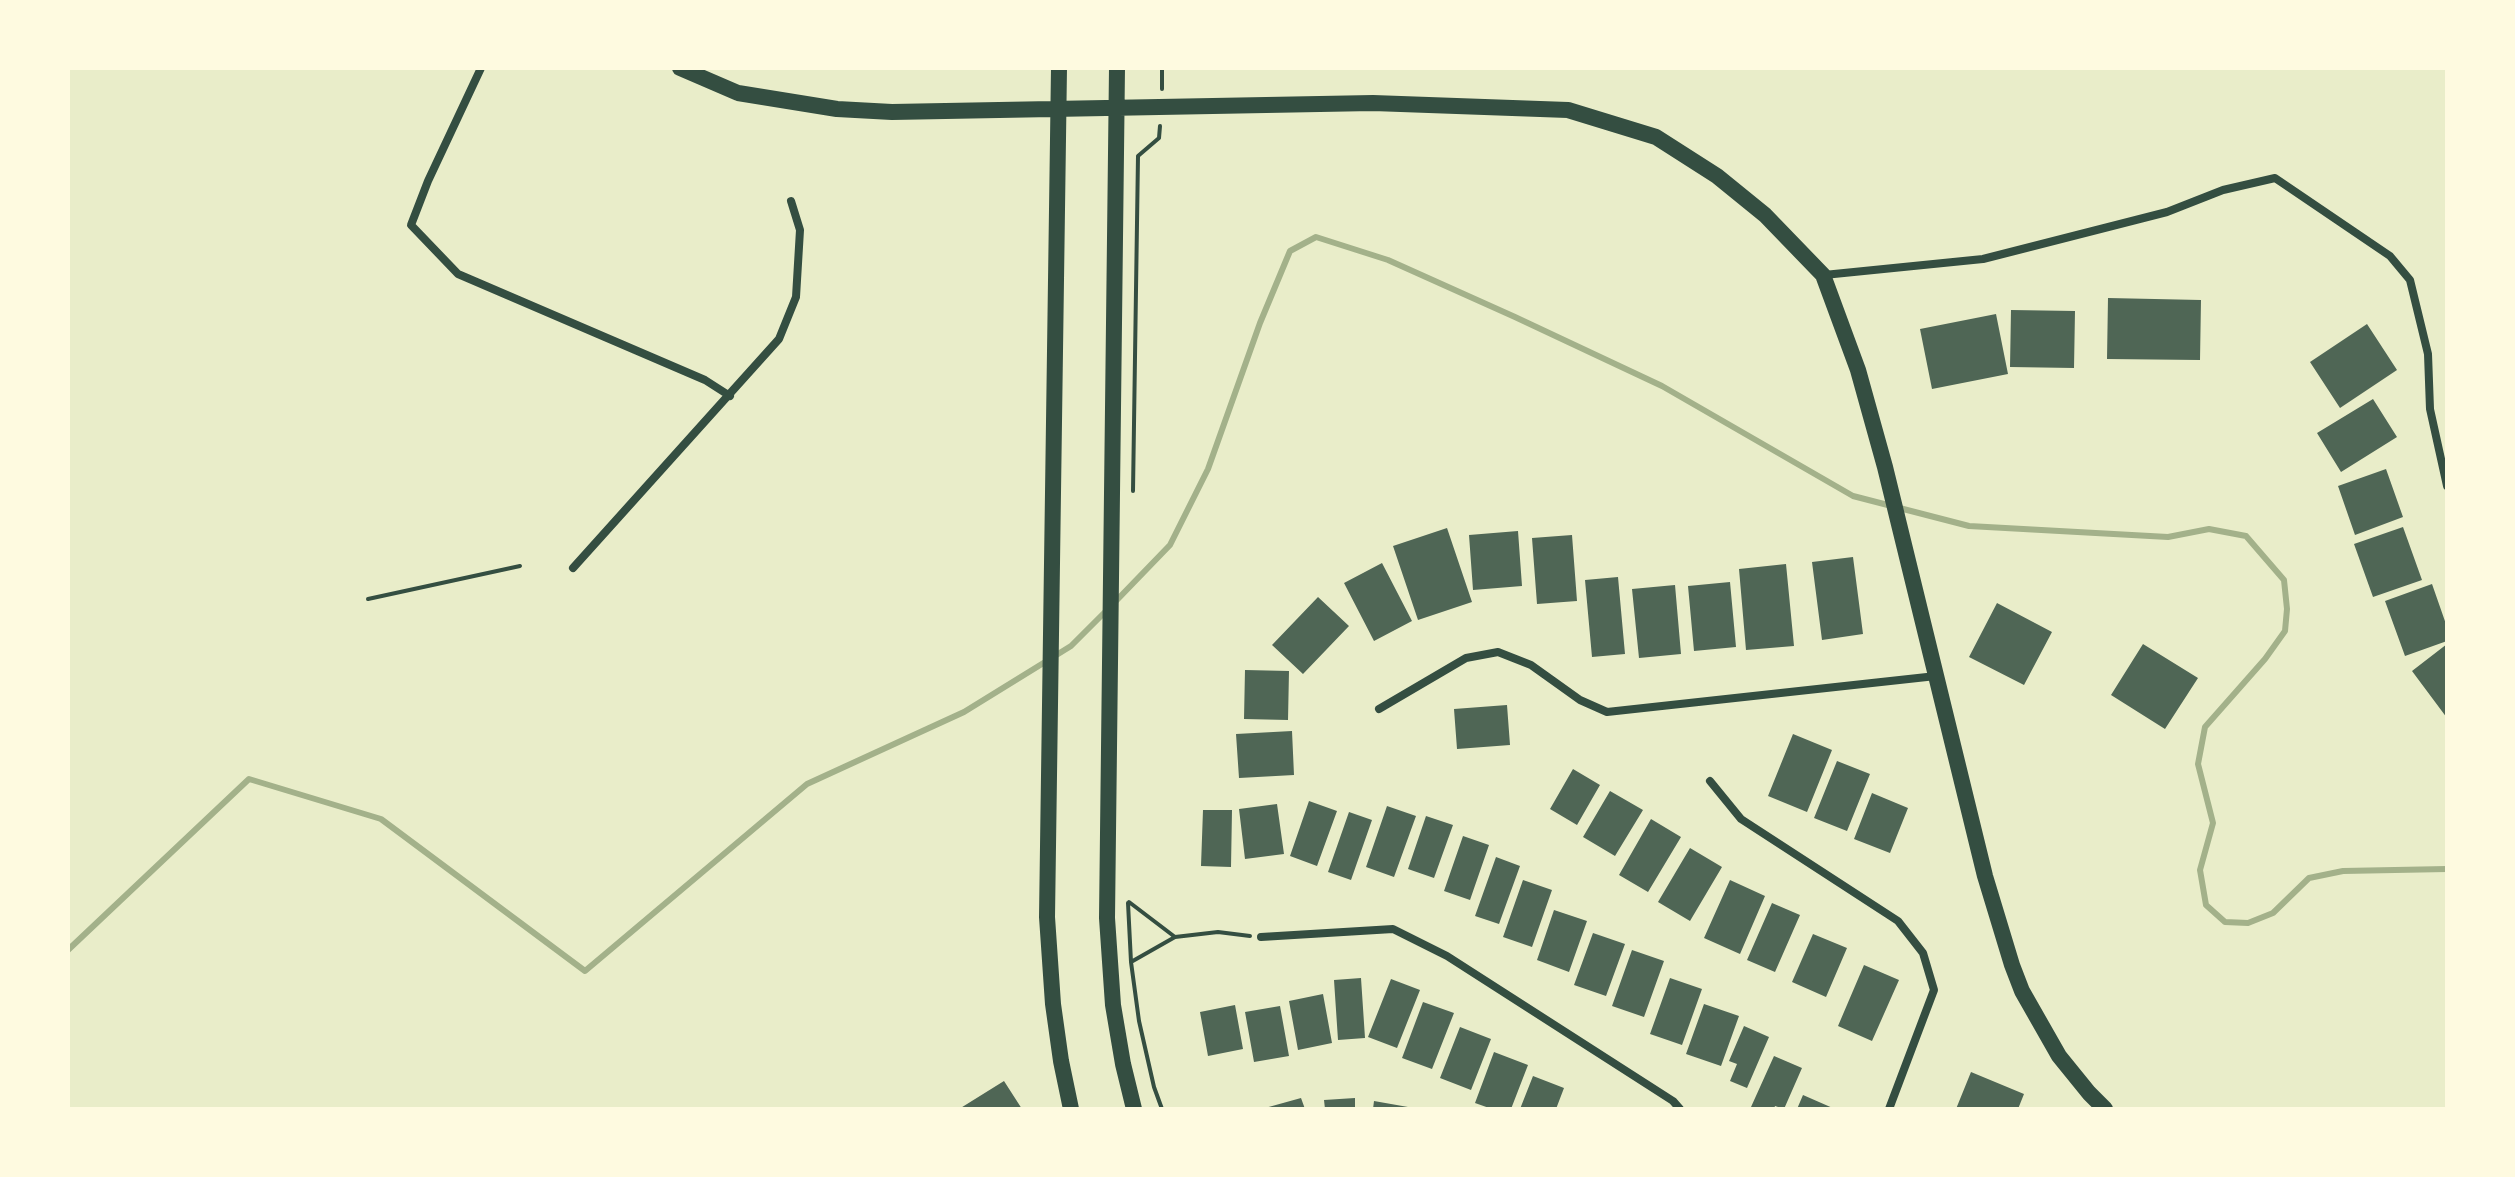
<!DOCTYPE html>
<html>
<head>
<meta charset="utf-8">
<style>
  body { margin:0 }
  #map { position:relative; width:2515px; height:1177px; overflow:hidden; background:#e9edc9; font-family:Cabin,sans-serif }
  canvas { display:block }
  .frame { position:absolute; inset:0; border:70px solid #fefae0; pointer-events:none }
</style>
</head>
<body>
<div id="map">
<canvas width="2515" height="1177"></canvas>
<div class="frame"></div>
</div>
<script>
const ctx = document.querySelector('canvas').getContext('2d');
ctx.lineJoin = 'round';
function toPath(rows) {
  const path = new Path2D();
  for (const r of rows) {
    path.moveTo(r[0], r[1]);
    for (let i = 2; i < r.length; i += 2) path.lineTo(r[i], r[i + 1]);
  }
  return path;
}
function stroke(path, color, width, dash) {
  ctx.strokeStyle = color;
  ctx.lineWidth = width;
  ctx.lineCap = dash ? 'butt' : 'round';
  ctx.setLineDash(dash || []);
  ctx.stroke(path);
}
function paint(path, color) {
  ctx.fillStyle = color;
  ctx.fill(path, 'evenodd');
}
const stream = toPath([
  [1114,603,1170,545,1208,469,1260,323,1290,251,1316,237,1388,260,1515,317,1662,386,1853,496,1969,526,2168,537,2209,529,2246,536,2284,580,2287,609,2285,631,2265,659,2205,727,2198,764,2213,823,2200,870,2206,905,2225,922,2248,923,2273,913,2309,878,2343,871,2447,869],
  [68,950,249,779,381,819,585,971,807,784,964,712,1071,646,1106,611]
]);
const building = toPath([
  [2108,298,2201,300,2200,360,2107,359],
  [2011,310,2075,311,2074,368,2010,367],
  [1996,314,2008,374,1932,389,1920,329],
  [2367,324,2397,370,2340,408,2310,362],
  [2373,399,2397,437,2341,472,2317,433],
  [2386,469,2403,517,2355,535,2338,486],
  [2403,527,2422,580,2373,597,2354,544],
  [1447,528,1472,602,1418,620,1393,546],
  [1518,531,1522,586,1473,590,1469,535],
  [1572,535,1577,601,1537,604,1532,538],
  [1853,557,1863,634,1822,640,1812,562],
  [1382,563,1412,621,1374,641,1344,583],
  [1786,564,1794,646,1746,650,1739,569],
  [1618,577,1625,654,1592,657,1585,580],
  [1730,582,1736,647,1694,651,1688,586],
  [2432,584,2447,627,2447,641,2405,656,2385,601],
  [1675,585,1681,654,1639,658,1632,589],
  [1318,597,1349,626,1303,674,1272,645],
  [1997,603,2052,632,2024,685,1969,657],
  [2143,644,2198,678,2165,729,2111,695],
  [2447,644,2447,718,2412,671],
  [1245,670,1289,671,1288,720,1244,719],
  [1507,705,1510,745,1457,749,1454,709],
  [1292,731,1294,775,1239,778,1236,734],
  [1793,734,1832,750,1807,812,1768,796],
  [1837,761,1870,774,1847,831,1814,818],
  [1573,769,1600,785,1577,825,1550,809],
  [1610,791,1643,810,1615,856,1583,837],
  [1872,793,1908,808,1890,853,1854,839],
  [1309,801,1337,811,1317,866,1290,856],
  [1277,804,1284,854,1245,859,1239,809],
  [1387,806,1416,816,1394,877,1366,867],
  [1203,810,1232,810,1231,867,1201,866],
  [1349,812,1372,820,1351,880,1328,872],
  [1426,816,1453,825,1434,878,1408,869],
  [1651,819,1681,837,1648,892,1619,875],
  [1463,836,1489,845,1470,900,1444,891],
  [1690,848,1722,867,1690,921,1658,902],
  [1496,857,1520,866,1499,924,1475,916],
  [1523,880,1552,890,1532,947,1503,937],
  [1730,880,1765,896,1740,954,1704,938],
  [1772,903,1800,915,1775,972,1747,960],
  [1554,910,1587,921,1569,972,1537,960],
  [1593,933,1625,944,1606,996,1574,985],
  [1813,934,1847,948,1826,997,1792,982],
  [1632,950,1664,961,1644,1017,1612,1006],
  [1864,965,1899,980,1872,1041,1838,1026],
  [1361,978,1365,1038,1338,1040,1334,980],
  [1670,978,1702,989,1682,1045,1650,1034],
  [1391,979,1420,990,1397,1048,1368,1037],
  [1323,994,1332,1043,1298,1050,1289,1001],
  [1423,1002,1454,1013,1432,1069,1402,1058],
  [1704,1004,1739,1016,1721,1066,1686,1054],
  [1235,1005,1243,1049,1208,1056,1200,1012],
  [1280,1006,1289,1056,1254,1062,1245,1012],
  [1744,1026,1769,1037,1747,1088,1730,1081,1737,1064,1729,1061],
  [1460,1027,1491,1039,1471,1090,1440,1078],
  [1494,1052,1528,1065,1511,1109,1492,1109,1475,1103],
  [1774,1056,1802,1068,1784,1109,1775,1106,1774,1109,1755,1109,1751,1107],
  [1971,1072,2024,1094,2018,1109,1956,1109],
  [1533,1076,1564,1088,1556,1109,1520,1109],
  [1004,1081,1022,1109,959,1109],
  [1803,1095,1835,1109,1797,1109],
  [1301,1098,1305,1109,1266,1109,1265,1108],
  [1355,1098,1355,1109,1325,1109,1324,1100],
  [1374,1101,1408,1107,1408,1109,1373,1109]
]);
const path = toPath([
  [1162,89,1162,68],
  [1133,491,1138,156,1159,138,1160,126],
  [368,599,520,566],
  [1129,902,1175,937],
  [1128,903,1131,962,1139,1021,1154,1087,1162,1109],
  [1131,962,1175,937,1218,932,1250,936]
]);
const minor = toPath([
  [481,68,428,181,411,225,458,274,705,380,730,396],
  [1824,275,1983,259,2167,212,2223,190,2275,178,2390,256,2410,280,2428,354,2430,409,2447,486],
  [573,568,779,339,796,297,800,230,791,201],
  [1379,709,1466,658,1498,652,1531,665,1580,700,1607,712,1936,676],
  [1710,781,1741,819,1898,921,1923,953,1934,990,1889,1109],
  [1261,937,1393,929,1447,956,1673,1101,1680,1109]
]);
const secondary = toPath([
  [680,68,738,93,837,109,892,112,1373,103,1568,110,1656,137,1717,176,1765,215,1823,275,1858,370,1885,467,1985,876,2012,965,2022,991,2059,1056,2089,1093,2105,1109],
  [1059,68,1047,917,1053,1004,1061,1061,1071,1109],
  [1117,68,1107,918,1113,1005,1123,1064,1134,1109]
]);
stroke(stream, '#a3b18a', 6);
paint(building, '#4f6655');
stroke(path, '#344e41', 4);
stroke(minor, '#344e41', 8);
stroke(secondary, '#344e41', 16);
</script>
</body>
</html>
